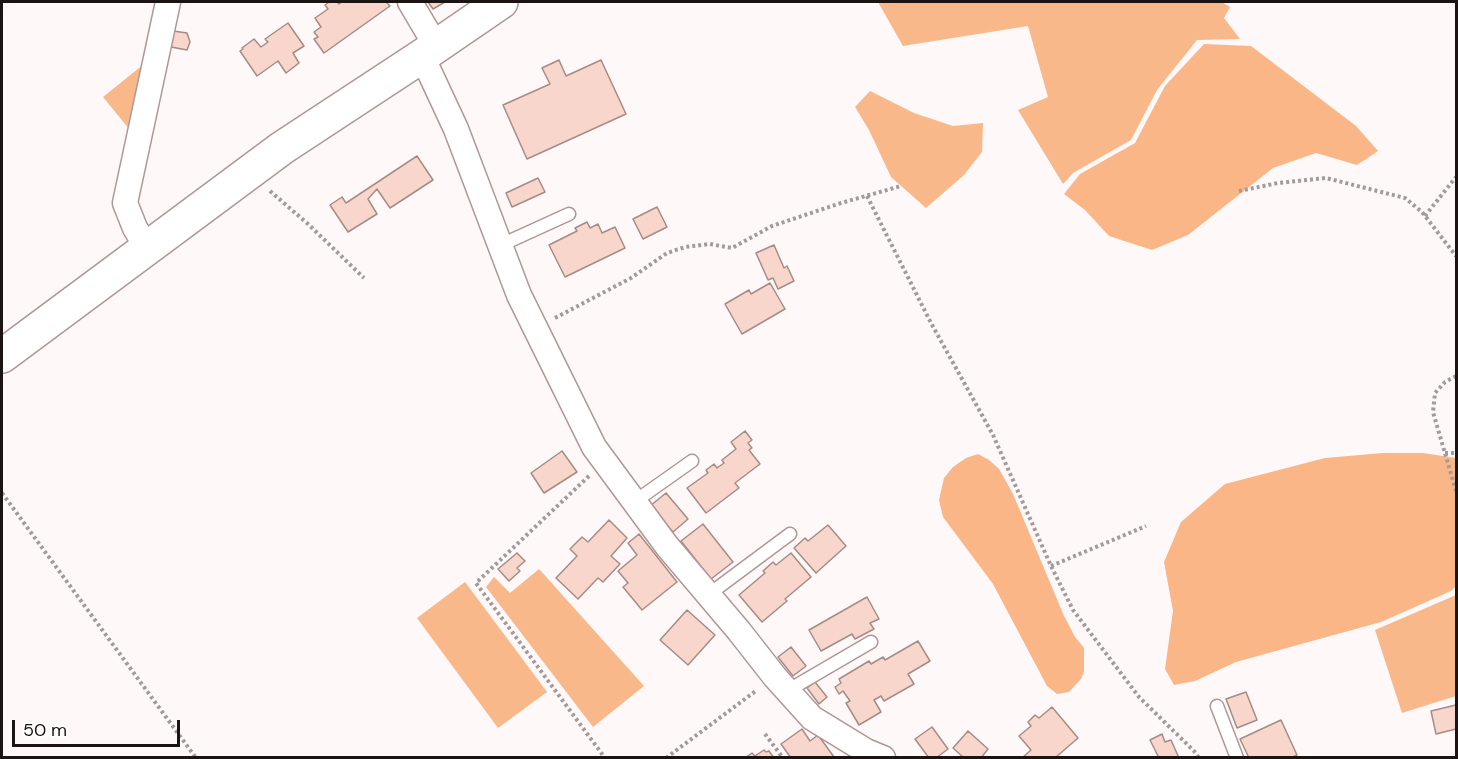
<!DOCTYPE html>
<html>
<head>
<meta charset="utf-8">
<style>
  body { margin:0 }
  #map { position:relative; width:1458px; height:759px; overflow:hidden; background:#fef8f9; font-family:"DM Sans",sans-serif }
  canvas { display:block }
  .frame { position:absolute; inset:0; border:3px solid #1c1313; pointer-events:none }
  .scale { position:absolute; left:12px; top:720px; width:168px; height:27px; box-sizing:border-box; border:3px solid #1c1313; border-top:0; padding-left:8px; font-size:18px; line-height:21px; white-space:nowrap; color:#1c1313; -webkit-text-stroke:4px #fff; paint-order:stroke }
</style>
</head>
<body>
<div id="map">
<canvas width="1458" height="759"></canvas>
<div class="frame"></div>
<div class="scale">50 m</div>
</div>
<script>
const ctx = document.querySelector('canvas').getContext('2d');
ctx.lineJoin = 'round';
function paint(path, color) {
  ctx.fillStyle = color;
  ctx.fill(path, 'evenodd');
}
function toPath(rows) {
  const path = new Path2D();
  for (const r of rows) {
    path.moveTo(r[0], r[1]);
    for (let i = 2; i < r.length; i += 2) path.lineTo(r[i], r[i + 1]);
  }
  return path;
}
function stroke(path, color, width, dash) {
  ctx.strokeStyle = color;
  ctx.lineWidth = width;
  ctx.lineCap = dash ? 'butt' : 'round';
  ctx.setLineDash(dash || []);
  ctx.stroke(path);
}
const green = toPath([
  [878,2,1222,2,1230,7,1224,18,1240,39,1197,40,1157,90,1131,140,1073,173,1063,184,1018,110,1048,97,1028,26,903,46],
  [144,64,130,130,103,97],
  [870,91,914,113,953,126,983,123,982,152,964,175,926,208,891,177,869,130,855,107],
  [539,569,644,686,593,727,486,587,494,577,510,593],
  [465,582,547,692,498,728,417,618],
  [1456,595,1456,696,1402,713,1375,630]
]);
const forest = toPath([
  [1204,44,1251,46,1356,126,1378,151,1357,165,1316,153,1273,168,1188,235,1152,250,1109,236,1085,210,1064,194,1080,174,1135,143,1165,86],
  [1383,453,1423,453,1456,458,1456,586,1451,591,1381,622,1236,662,1195,681,1174,685,1165,669,1173,611,1164,562,1181,522,1225,484,1325,458],
  [978,454,989,460,999,469,1013,494,1064,616,1075,637,1084,648,1084,672,1081,679,1069,692,1057,694,1047,686,993,584,943,517,939,500,944,478,953,467,966,458]
]);
const building = toPath([
  [329,2,337,2,339,4,342,2,386,2,390,6,324,53,314,39,318,37,314,32,321,27,315,18,328,9,325,5,329,2],
  [428,2,445,2,433,9,428,2],
  [288,23,304,46,293,53,299,63,286,73,278,61,257,76,240,51,243,49,242,48,254,39,261,47,268,42,265,39,288,23],
  [173,31,187,33,190,42,187,50,171,47,173,31],
  [559,60,566,76,601,60,626,114,527,159,503,105,550,84,542,68,559,60],
  [417,156,433,180,390,208,377,189,368,199,377,214,348,232,330,205,342,197,346,203,417,156],
  [538,178,545,192,512,207,506,193,538,178],
  [657,207,667,227,643,239,633,219,657,207],
  [587,222,590,228,598,224,602,233,615,227,625,248,565,277,549,245,577,231,575,228,587,222],
  [774,245,784,268,787,266,794,281,778,289,773,278,768,280,756,253,774,245],
  [770,283,785,309,742,334,725,304,749,290,751,294,770,283],
  [745,431,752,440,748,443,752,448,749,450,760,464,735,483,739,488,706,513,687,488,708,473,706,470,714,464,717,468,724,463,722,460,736,449,731,442,745,431],
  [562,451,577,472,544,493,531,473,562,451],
  [666,493,688,519,673,532,650,506,666,493],
  [609,520,627,538,611,556,620,564,603,582,598,578,578,599,556,578,577,556,570,549,582,537,588,542,609,520],
  [703,524,733,562,711,579,681,541,703,524],
  [828,525,846,546,816,573,794,548,805,538,808,541,828,525],
  [639,534,677,582,642,610,623,587,628,583,618,571,637,555,628,543,639,534],
  [517,553,525,561,517,568,520,571,509,581,498,569,517,553],
  [791,553,811,577,785,599,787,601,762,622,739,595,765,573,763,571,773,562,776,565,791,553],
  [867,597,879,619,870,623,874,629,855,639,852,634,821,651,809,630,867,597],
  [687,610,715,635,688,665,660,640,687,610],
  [918,641,930,661,908,674,914,684,884,701,881,696,874,700,881,712,859,725,846,703,850,701,843,691,839,694,835,687,841,683,839,679,869,661,871,664,883,657,885,660,918,641],
  [791,647,806,666,793,676,778,657,791,647],
  [815,682,827,697,819,704,807,688,815,682],
  [1246,692,1257,720,1237,728,1226,699,1246,692],
  [1456,705,1456,729,1436,734,1431,711,1456,705],
  [1052,707,1078,738,1055,758,1022,758,1031,750,1019,736,1031,726,1028,722,1035,715,1039,718,1052,707],
  [1281,720,1297,755,1291,758,1249,758,1240,739,1281,720],
  [932,727,948,749,936,758,929,758,915,739,932,727],
  [802,729,810,741,818,735,834,757,791,758,781,744,802,729],
  [968,731,988,749,981,758,964,758,953,748,968,731],
  [1162,734,1165,742,1171,740,1179,758,1154,758,1158,756,1150,740,1162,734],
  [764,750,766,752,769,751,774,758,745,758,752,753,755,756,764,750]
]);
const path = toPath([
  [270,191,308,224,364,278],
  [1239,191,1278,183,1326,178,1405,198,1422,212,1456,256],
  [867,196,931,323,993,435,1051,566,1073,610,1139,697,1194,751,1199,758],
  [1425,216,1456,177],
  [555,318,631,278,667,253,685,247,710,244,732,248,772,226,841,203,901,186],
  [1456,376,1445,382,1435,393,1433,412,1456,491],
  [1445,453,1456,453],
  [589,476,476,583,605,758],
  [2,493,196,758],
  [1051,566,1146,526],
  [765,734,783,758],
  [666,758,757,690]
]);
const lane = toPath([
  [501,245,569,214],
  [634,502,692,461],
  [708,595,790,534],
  [787,691,871,642],
  [1217,706,1237,758]
]);
const street = toPath([
  [410,2,436,46],
  [422,56,456,129,519,295,594,447,667,546,739,631,775,677,812,718,866,751,883,758],
  [147,248,135,228,125,203,168,2]
]);
const secondary = toPath([
  [2,356,282,148,422,56,501,2]
]);
paint(green, '#f9b88a');
paint(forest, '#fab687');
paint(building, '#f8d6cc');
stroke(building, '#a58c85', 1.5);
stroke(lane, '#b19697', 15);
stroke(street, '#b19697', 27);
stroke(secondary, '#b19697', 36);
stroke(path, '#a29b9c', 4, [3, 3]);
stroke(lane, '#fff', 12);
stroke(street, '#fff', 24);
stroke(secondary, '#fff', 33);
</script>
</body>
</html>
